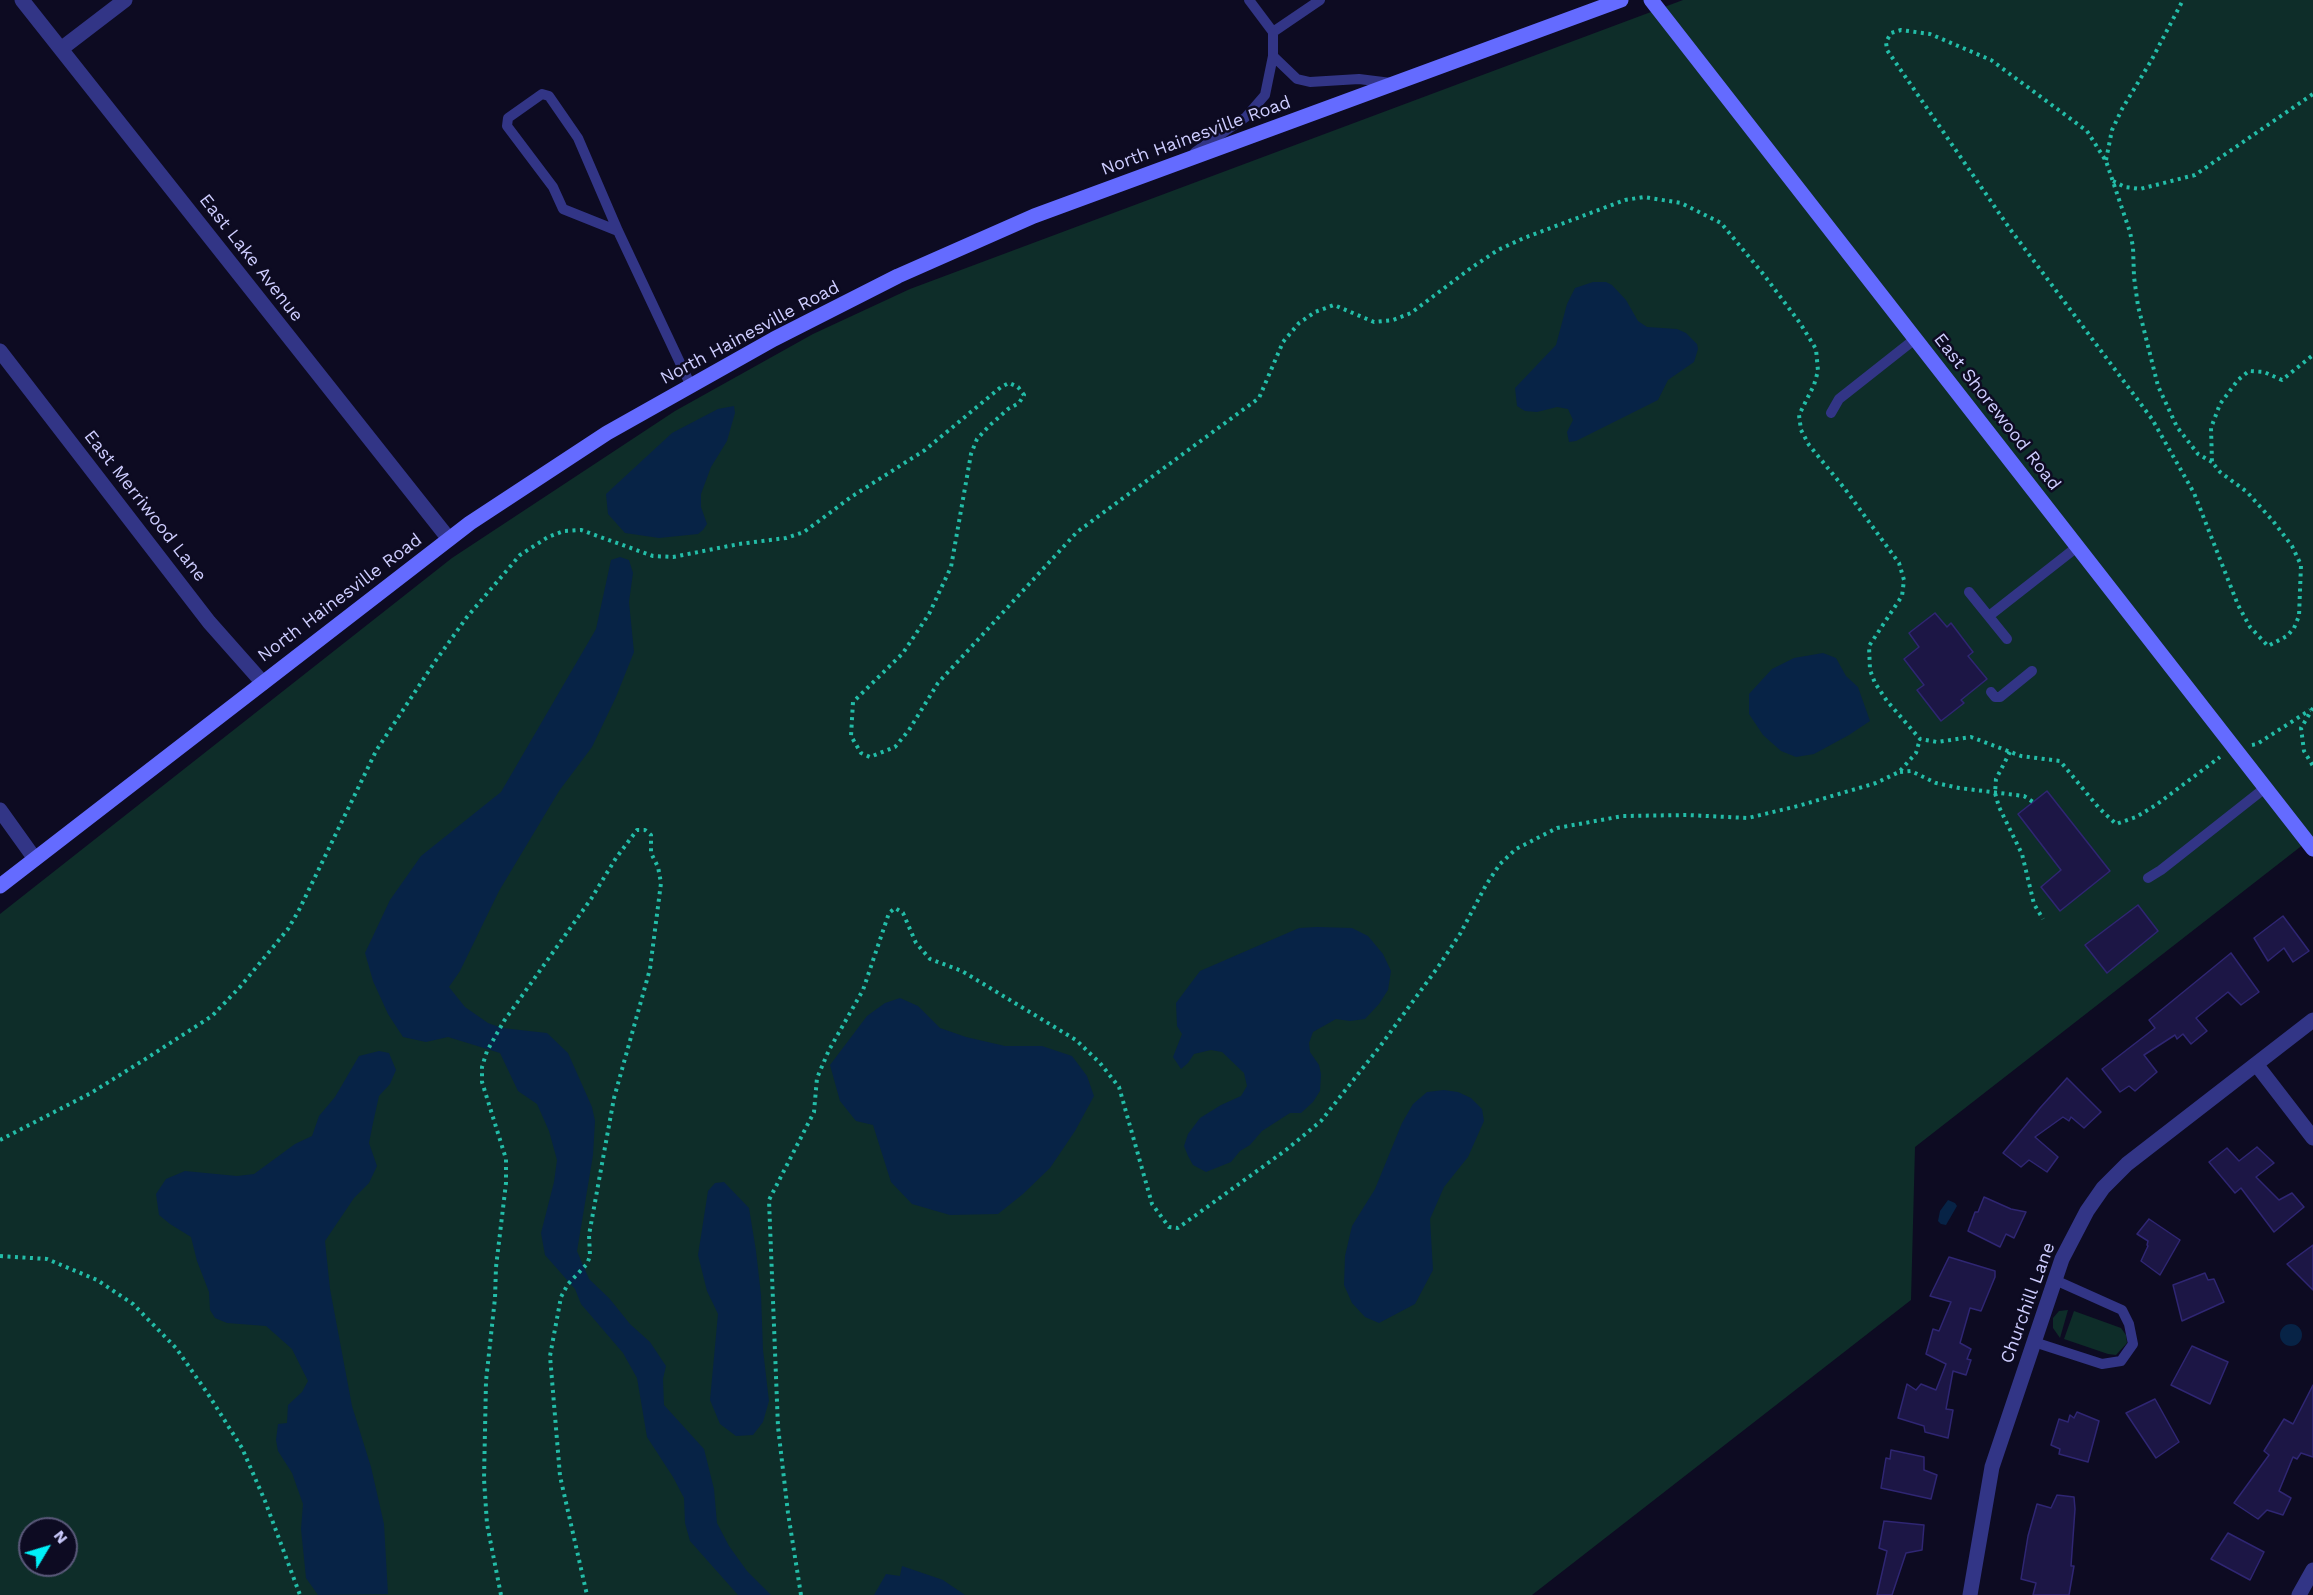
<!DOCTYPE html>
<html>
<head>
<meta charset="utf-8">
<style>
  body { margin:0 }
  #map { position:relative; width:2313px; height:1595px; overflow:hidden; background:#0d0b22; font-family:"Work Sans",sans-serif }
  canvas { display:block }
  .north { position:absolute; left:18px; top:1517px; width:60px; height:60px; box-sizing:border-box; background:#0d0b22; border:2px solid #5a597a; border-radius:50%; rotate:52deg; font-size:16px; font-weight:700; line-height:24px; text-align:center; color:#cecdff }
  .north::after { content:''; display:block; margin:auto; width:21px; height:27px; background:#00f1f8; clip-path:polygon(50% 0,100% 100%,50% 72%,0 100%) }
</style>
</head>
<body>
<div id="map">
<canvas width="2313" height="1595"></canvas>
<div class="north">N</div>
</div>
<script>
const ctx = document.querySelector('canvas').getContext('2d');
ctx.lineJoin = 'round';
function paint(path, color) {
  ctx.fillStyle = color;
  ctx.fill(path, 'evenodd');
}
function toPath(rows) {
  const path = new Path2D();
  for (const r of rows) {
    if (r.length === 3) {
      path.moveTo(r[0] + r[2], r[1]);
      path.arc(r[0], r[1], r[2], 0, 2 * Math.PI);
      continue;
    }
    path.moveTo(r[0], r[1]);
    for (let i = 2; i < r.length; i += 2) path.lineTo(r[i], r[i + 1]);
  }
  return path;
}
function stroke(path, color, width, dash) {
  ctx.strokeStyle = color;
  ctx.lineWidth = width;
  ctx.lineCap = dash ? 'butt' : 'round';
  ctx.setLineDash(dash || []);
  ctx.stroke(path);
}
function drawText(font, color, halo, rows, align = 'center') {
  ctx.font = font + ' "Work Sans",sans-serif';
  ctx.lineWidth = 5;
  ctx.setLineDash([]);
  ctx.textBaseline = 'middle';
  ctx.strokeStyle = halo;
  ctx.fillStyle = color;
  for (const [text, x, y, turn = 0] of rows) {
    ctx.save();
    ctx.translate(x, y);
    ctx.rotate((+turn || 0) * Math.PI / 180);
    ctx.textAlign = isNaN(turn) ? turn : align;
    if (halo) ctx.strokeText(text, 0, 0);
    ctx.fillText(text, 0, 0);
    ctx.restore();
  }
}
const green = toPath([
  [1683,0,2313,0,2313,837,1915,1147,1911,1300,1532,1595,0,1595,0,914,452,558,675,411,813,334,910,289],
  [30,1529,66,1529,66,1565,30,1565],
  [2068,1310,2060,1338,2053,1328,2053,1318,2059,1311],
  [2074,1311,2121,1328,2126,1335,2127,1343,2116,1355,2108,1354,2064,1339]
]);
const water = toPath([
  [1593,282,1606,282,1612,285,1626,300,1638,321,1647,327,1677,329,1686,333,1697,344,1698,349,1694,362,1668,380,1658,400,1576,441,1569,442,1567,432,1573,420,1568,409,1557,407,1537,412,1525,411,1517,406,1515,388,1556,345,1567,304,1575,288],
  [734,406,735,413,727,441,711,467,701,494,701,507,707,524,703,530,698,534,659,538,625,533,608,514,606,494,672,433,718,409],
  [620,557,629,560,633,573,629,602,634,652,616,697,592,747,559,791,499,891,460,971,449,987,465,1007,488,1023,502,1028,547,1033,568,1053,592,1107,595,1121,593,1155,577,1251,589,1279,609,1298,630,1324,650,1342,666,1366,663,1379,664,1405,704,1449,714,1489,717,1523,729,1546,747,1571,771,1595,738,1595,690,1541,685,1523,684,1498,673,1477,647,1437,637,1378,623,1353,581,1304,575,1289,545,1255,541,1233,554,1182,557,1160,549,1131,537,1104,518,1091,500,1053,448,1037,426,1042,403,1037,388,1014,373,981,365,953,390,900,421,856,501,792,596,629,611,560],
  [1823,653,1836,658,1846,676,1858,687,1870,721,1849,735,1814,754,1796,757,1781,751,1763,735,1749,714,1749,694,1772,669,1794,658],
  [1317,927,1352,928,1368,936,1383,954,1391,971,1388,990,1379,1004,1365,1019,1350,1021,1336,1019,1313,1032,1309,1043,1310,1052,1319,1065,1321,1074,1320,1091,1313,1102,1301,1113,1290,1113,1262,1131,1250,1145,1240,1151,1231,1162,1206,1172,1193,1165,1188,1156,1184,1146,1188,1134,1200,1118,1221,1105,1241,1096,1247,1086,1244,1073,1222,1052,1211,1050,1194,1054,1188,1063,1181,1069,1173,1057,1182,1034,1177,1026,1176,1003,1200,971,1299,928],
  [900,998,918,1006,940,1028,966,1037,1005,1046,1042,1046,1072,1056,1087,1076,1094,1096,1075,1131,1050,1168,1023,1194,998,1214,950,1215,912,1204,891,1182,873,1125,856,1121,840,1101,830,1065,867,1016,885,1003],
  [379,1051,389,1053,396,1070,390,1084,379,1096,373,1123,369,1143,377,1166,369,1183,354,1198,325,1241,330,1289,352,1406,371,1467,384,1524,388,1594,318,1595,306,1578,301,1529,303,1504,292,1473,278,1451,276,1440,278,1424,287,1423,288,1405,302,1392,308,1381,292,1349,266,1326,227,1323,215,1318,210,1310,209,1292,197,1261,191,1237,170,1224,159,1215,156,1194,166,1179,185,1171,237,1176,254,1174,295,1144,312,1136,319,1116,335,1097,359,1056],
  [1444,1090,1458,1092,1471,1098,1482,1109,1484,1121,1468,1157,1444,1187,1430,1219,1433,1270,1415,1304,1379,1323,1365,1317,1352,1303,1344,1285,1345,1256,1352,1226,1375,1189,1402,1123,1413,1104,1427,1092],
  [724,1182,749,1208,756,1251,761,1295,763,1350,769,1401,763,1422,753,1435,736,1436,720,1424,710,1400,718,1314,707,1291,698,1255,708,1191,715,1183],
  [1948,1200,1955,1203,1957,1206,1946,1225,1941,1224,1938,1221,1940,1211],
  [2291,1335,11],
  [902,1566,943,1580,965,1595,874,1595,886,1574,900,1576]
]);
const building = toPath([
  [1935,613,1947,627,1951,623,1973,652,1968,656,1987,679,1961,700,1964,703,1941,721,1917,690,1924,685,1904,659,1919,647,1909,633,1935,613],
  [2047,791,2110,871,2060,911,2041,887,2061,870,2018,814,2047,791],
  [2138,905,2158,931,2107,973,2085,945,2138,905],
  [2283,916,2309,951,2293,962,2284,948,2268,961,2254,938,2283,916],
  [2231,953,2259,992,2241,1005,2228,992,2196,1018,2207,1031,2191,1044,2183,1034,2177,1039,2175,1035,2144,1055,2157,1072,2135,1091,2129,1086,2120,1092,2102,1069,2155,1028,2149,1020,2231,953],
  [2067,1078,2101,1112,2084,1128,2071,1117,2069,1121,2063,1117,2035,1137,2058,1157,2047,1172,2029,1160,2021,1167,2003,1153,2040,1108,2067,1078],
  [2257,1147,2274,1163,2256,1177,2279,1200,2292,1193,2304,1207,2274,1232,2241,1188,2235,1193,2209,1162,2227,1148,2239,1161,2257,1147],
  [1984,1197,2011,1209,2026,1212,2014,1238,2006,1234,2000,1247,1968,1231,1975,1212,1978,1212,1984,1197],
  [2149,1219,2180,1240,2160,1275,2141,1261,2148,1246,2147,1245,2148,1241,2137,1234,2149,1219],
  [2313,1245,2313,1290,2287,1264,2313,1245],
  [1949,1257,1995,1271,1995,1277,1981,1311,1970,1308,1960,1343,1971,1349,1967,1359,1971,1360,1966,1375,1953,1371,1946,1409,1953,1410,1948,1438,1925,1432,1924,1426,1898,1418,1907,1384,1916,1390,1921,1384,1936,1390,1946,1364,1926,1354,1933,1329,1939,1331,1951,1302,1930,1296,1949,1257],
  [2205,1273,2208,1280,2214,1279,2224,1302,2182,1321,2173,1285,2205,1273],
  [2192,1346,2228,1362,2210,1404,2171,1385,2192,1346],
  [2313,1385,2313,1457,2301,1453,2297,1459,2293,1457,2279,1491,2291,1498,2283,1515,2267,1510,2258,1519,2234,1503,2269,1455,2264,1451,2284,1419,2293,1424,2313,1385],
  [2155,1399,2179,1442,2156,1458,2126,1413,2155,1399],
  [2077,1412,2099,1421,2088,1462,2059,1454,2060,1449,2051,1445,2059,1419,2068,1422,2070,1415,2074,1418,2077,1412],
  [1891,1450,1924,1457,1924,1470,1937,1475,1931,1499,1881,1488,1886,1458,1890,1459,1891,1450],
  [2057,1495,2074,1497,2075,1509,2071,1566,2074,1566,2069,1595,2033,1595,2036,1583,2021,1579,2028,1536,2037,1504,2051,1508,2057,1495],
  [1884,1521,1924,1525,1922,1550,1906,1553,1892,1595,1877,1595,1887,1551,1879,1548,1884,1521],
  [2228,1533,2264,1552,2250,1580,2211,1559,2228,1533]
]);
const path = toPath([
  [2106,160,2112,130,2122,109,2151,61,2183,0],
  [2113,181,2125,187,2140,189,2195,175,2313,94],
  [2212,462,2198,454,2177,427,2158,386,2138,306,2134,277,2133,247,2130,232,2106,161,2087,131,1991,60,1930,34,1901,30,1891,33,1886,42,1887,50,2010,229,2152,419,2194,493,2238,605,2250,627,2268,646,2287,636,2294,628,2299,616,2301,565,2292,546,2273,521,2247,492,2220,472,2212,462,2211,428,2220,404,2238,380,2249,371,2264,372,2282,380,2313,355],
  [2313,708,2301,728,2304,751,2313,766],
  [2252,745,2257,744,2310,710],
  [2010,752,1996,779,1995,793,1999,807,2022,854,2034,904,2043,919],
  [1900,772,1911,771,1936,783,1959,788,2024,796,2033,802],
  [0,1140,91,1093,147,1058,212,1016,240,987,288,929,299,910,376,751,434,663,467,617,520,555,548,537,564,531,581,530,653,556,673,557,739,544,786,538,804,532,851,497,925,450,1001,387,1009,383,1018,387,1024,395,1019,403,1008,409,990,425,977,439,971,454,951,567,929,614,903,653,853,702,851,736,861,753,870,757,895,747,909,730,938,683,1077,532,1259,398,1283,342,1299,323,1315,312,1334,305,1374,322,1393,320,1411,313,1471,268,1498,250,1524,238,1625,200,1644,197,1681,203,1721,223,1764,275,1800,323,1816,349,1818,371,1814,385,1799,415,1801,430,1809,445,1845,489,1899,563,1904,580,1902,596,1869,646,1870,670,1875,683,1887,701,1920,739,1937,742,1971,737,2021,756,2060,761,2099,808,2116,824,2136,817,2156,805,2220,757],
  [0,1256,47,1259,97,1280,133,1304,176,1348,208,1394,242,1448,265,1501,300,1595],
  [501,1595,487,1524,484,1479,486,1381,495,1298,496,1267,506,1183,506,1159,482,1082,482,1067,487,1051,504,1021,591,899,616,858,637,830,645,830,651,835,651,853,658,867,661,883,650,969,614,1098,589,1235,590,1256,587,1264,568,1284,561,1297,550,1356,560,1476,587,1595],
  [801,1595,788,1513,778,1427,769,1200,814,1112,817,1078,829,1050,863,990,889,913,895,908,903,913,916,943,930,959,962,971,1076,1040,1100,1063,1119,1087,1152,1204,1169,1227,1178,1228,1286,1150,1321,1121,1381,1045,1438,967,1460,934,1486,885,1500,864,1516,849,1557,828,1623,816,1687,815,1748,818,1798,806,1876,783,1899,772,1916,753,1920,739]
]);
const service = toPath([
  [1273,32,1320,0],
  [1273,56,1297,79,1310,82,1359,79,1391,83],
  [1195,152,1246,117,1265,95,1273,56,1273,32,1249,0],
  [618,231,563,209,553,187,507,126,508,118,542,94,549,96,578,138,618,231,691,386],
  [1831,413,1839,399,1915,339],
  [1969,592,2007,639],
  [1989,616,2077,547],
  [1991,692,1995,697,2000,697,2032,671],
  [2148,878,2161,870,2265,788],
  [2034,1342,2102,1364,2121,1361,2133,1344,2129,1324,2122,1310,2055,1280]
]);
const minor = toPath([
  [22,0,449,539],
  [61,49,125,0],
  [0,351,209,622,263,683],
  [0,810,35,859],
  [2256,1064,2313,1138],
  [1970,1595,1992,1467,2062,1259,2087,1211,2103,1188,2127,1164,2313,1020],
  [2299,1595,2313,1570]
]);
const secondary = toPath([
  [1651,0,2313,849],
  [0,886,470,523,607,433,774,339,898,276,1034,216,1621,0]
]);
const streetNames = [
  ["North Hainesville Road",1196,136,-20],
  ["East Lake Avenue",251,258,52],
  ["North Hainesville Road",750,333,-28],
  ["East Shorewood Road",1997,412,52],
  ["East Merriwood Lane",145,506,52],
  ["North Hainesville Road",340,598,-37],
  ["Churchill Lane",2028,1303,-70]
];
paint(green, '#0e2d29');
paint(water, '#072346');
paint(building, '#1c1645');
stroke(building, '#2f2673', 1.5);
stroke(path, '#23bda8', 4, [3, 4.5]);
stroke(service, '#323586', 10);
stroke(minor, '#323586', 15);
stroke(secondary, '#646bff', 15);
drawText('18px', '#cecdff', '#0d0b22', streetNames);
</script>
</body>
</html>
